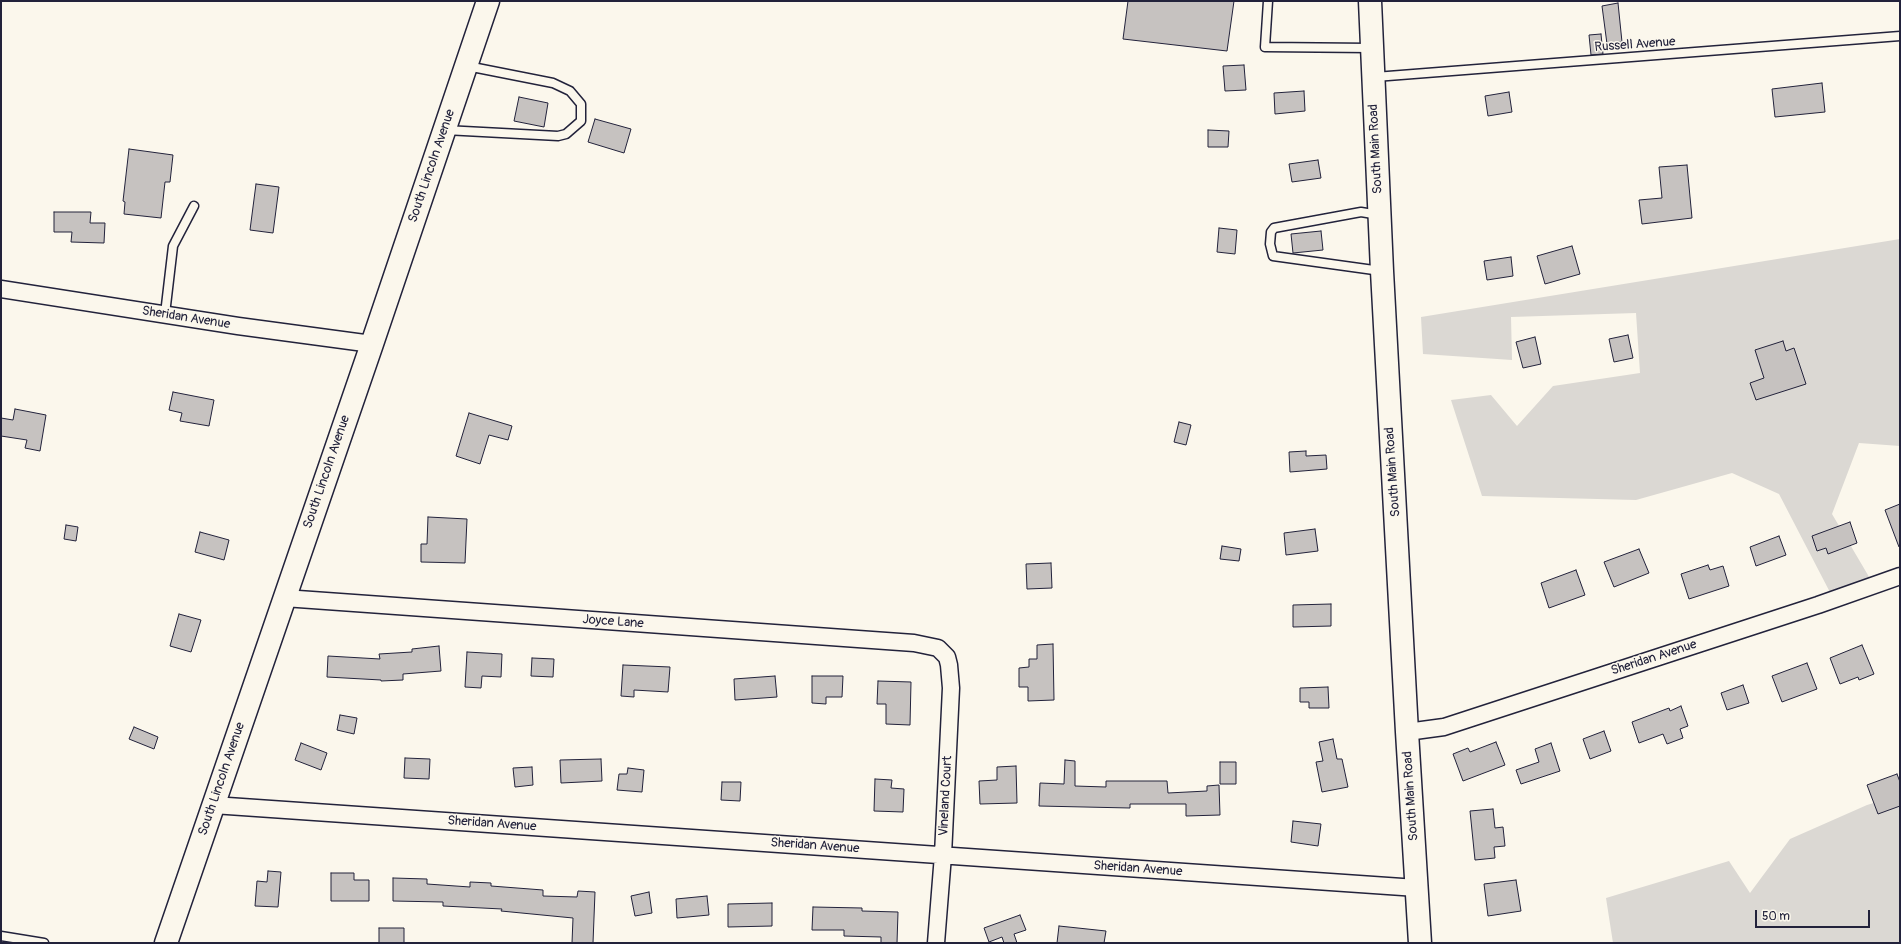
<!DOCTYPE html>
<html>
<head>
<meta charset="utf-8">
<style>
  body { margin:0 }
  #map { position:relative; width:1901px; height:944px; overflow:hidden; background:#fbf7ec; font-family:Pangolin,sans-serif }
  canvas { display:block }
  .frame { position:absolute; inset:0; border:2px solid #22223b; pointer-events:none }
  .scale { position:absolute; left:1755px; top:910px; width:115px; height:18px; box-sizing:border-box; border:2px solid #22223b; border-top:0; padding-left:5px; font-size:12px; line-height:14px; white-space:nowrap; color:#22223b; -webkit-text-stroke:3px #fbf7ec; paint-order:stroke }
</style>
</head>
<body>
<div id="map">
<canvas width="1901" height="944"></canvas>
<div class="frame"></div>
<div class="scale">50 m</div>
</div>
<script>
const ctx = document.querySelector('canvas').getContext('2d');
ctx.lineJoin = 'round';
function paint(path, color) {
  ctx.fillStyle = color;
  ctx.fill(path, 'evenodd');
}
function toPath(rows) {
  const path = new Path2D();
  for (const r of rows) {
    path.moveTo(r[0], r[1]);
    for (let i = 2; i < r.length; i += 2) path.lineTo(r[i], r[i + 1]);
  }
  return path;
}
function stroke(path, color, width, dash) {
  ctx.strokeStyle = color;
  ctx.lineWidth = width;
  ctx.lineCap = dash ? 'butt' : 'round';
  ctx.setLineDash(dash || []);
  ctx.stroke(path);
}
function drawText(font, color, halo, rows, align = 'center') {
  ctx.font = font + ' Pangolin,sans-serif';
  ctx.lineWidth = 3;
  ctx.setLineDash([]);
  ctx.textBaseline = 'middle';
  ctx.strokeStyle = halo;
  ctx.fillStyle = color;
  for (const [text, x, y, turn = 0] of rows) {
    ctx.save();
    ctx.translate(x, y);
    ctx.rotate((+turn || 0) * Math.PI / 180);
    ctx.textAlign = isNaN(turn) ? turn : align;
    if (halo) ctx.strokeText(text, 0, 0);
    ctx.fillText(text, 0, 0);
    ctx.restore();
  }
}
const green = toPath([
  [1900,239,1900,446,1859,443,1832,514,1875,587,1834,600,1779,494,1732,473,1636,500,1482,496,1451,400,1491,395,1517,426,1553,386,1640,373,1636,313,1511,317,1512,360,1423,354,1421,317],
  [1900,795,1900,943,1613,943,1606,898,1729,861,1750,893,1790,839,1867,805]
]);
const building = toPath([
  [1128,1,1234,1,1227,51,1123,39,1128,1],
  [1618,3,1622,42,1607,44,1602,6,1618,3],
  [1601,34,1603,54,1591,55,1589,35,1601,34],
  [1244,65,1246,90,1225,91,1223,66,1244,65],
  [1822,83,1825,112,1775,117,1772,89,1822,83],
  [1304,91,1305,111,1275,114,1274,93,1304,91],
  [1509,92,1512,112,1488,116,1485,96,1509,92],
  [519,97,548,103,544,127,514,121,519,97],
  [595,119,631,129,624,153,588,142,595,119],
  [1208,130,1229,131,1228,147,1208,147,1208,130],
  [129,149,173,155,170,182,165,182,161,218,124,214,125,202,123,201,129,149],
  [1318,160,1321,178,1292,182,1289,164,1318,160],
  [1687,165,1692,218,1642,224,1639,200,1662,198,1659,167,1687,165],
  [256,184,279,187,273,233,250,230,256,184],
  [54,212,91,212,90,223,105,223,104,243,71,242,72,232,54,232,54,212],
  [1219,228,1237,230,1235,254,1217,252,1219,228],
  [1321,231,1323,250,1293,253,1291,234,1321,231],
  [1572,246,1580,274,1545,284,1537,256,1572,246],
  [1511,257,1513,276,1487,280,1484,261,1511,257],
  [1628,335,1633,358,1614,362,1609,339,1628,335],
  [1535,337,1541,364,1523,368,1516,342,1535,337],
  [1783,341,1786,351,1794,348,1806,384,1756,400,1750,383,1764,378,1755,350,1783,341],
  [173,392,214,400,209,426,180,421,182,413,169,410,173,392],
  [15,409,46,415,40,451,25,448,27,440,1,436,1,418,13,420,15,409],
  [469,413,512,426,508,440,489,435,480,464,456,456,469,413],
  [1179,422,1191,425,1186,445,1174,442,1179,422],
  [1306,451,1306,456,1326,455,1327,469,1290,472,1289,452,1306,451],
  [1900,504,1900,547,1899,547,1885,510,1900,504],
  [428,517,467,519,465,563,421,562,421,544,427,544,428,517],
  [1850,522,1857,543,1828,554,1826,548,1817,551,1812,536,1850,522],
  [66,525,78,527,76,541,64,539,66,525],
  [1315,529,1318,551,1286,555,1284,533,1315,529],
  [200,532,229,540,224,560,195,552,200,532],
  [1779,536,1786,555,1756,566,1750,547,1779,536],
  [1222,546,1241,549,1239,561,1220,559,1222,546],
  [1639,549,1649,573,1614,587,1604,562,1639,549],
  [1051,563,1052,588,1027,589,1026,564,1051,563],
  [1708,565,1710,570,1723,566,1729,586,1689,599,1681,574,1708,565],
  [1576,570,1585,595,1549,608,1541,583,1576,570],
  [1331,604,1331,626,1293,627,1293,605,1331,604],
  [179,614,201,620,191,652,170,646,179,614],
  [1053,644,1054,700,1028,701,1028,687,1019,687,1019,668,1029,667,1029,659,1037,659,1037,645,1053,644],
  [1862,645,1874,674,1859,680,1858,677,1840,684,1830,658,1862,645],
  [439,646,441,671,403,674,403,680,381,681,381,680,327,677,328,656,380,659,379,654,412,652,412,649,439,646],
  [467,652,502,654,501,677,482,676,481,688,465,687,467,652],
  [532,658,554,659,553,677,531,676,532,658],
  [1807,663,1817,689,1782,702,1772,676,1807,663],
  [623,665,670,667,668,692,634,690,634,697,621,696,623,665],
  [775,676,777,697,735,700,734,679,775,676],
  [812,676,843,676,842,697,826,697,826,704,812,703,812,676],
  [878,681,911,682,910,725,886,724,886,704,877,704,878,681],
  [1743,685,1749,703,1727,710,1721,693,1743,685],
  [1328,687,1329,708,1309,708,1309,702,1300,702,1300,688,1328,687],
  [1681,706,1688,726,1680,729,1683,738,1667,744,1663,734,1639,743,1632,722,1669,708,1670,711,1681,706],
  [340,715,357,718,354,734,337,730,340,715],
  [134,727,158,737,154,749,129,739,134,727],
  [1604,731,1611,751,1590,759,1583,739,1604,731],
  [1333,739,1337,759,1342,759,1348,787,1322,792,1316,762,1323,761,1319,742,1333,739],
  [1496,742,1505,765,1463,781,1453,754,1468,748,1470,752,1496,742],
  [301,743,327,753,321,770,295,760,301,743],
  [1551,743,1560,771,1521,784,1516,770,1539,762,1535,749,1551,743],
  [405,758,430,759,429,779,404,778,405,758],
  [601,759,602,781,561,783,560,760,601,759],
  [1065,760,1075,761,1075,786,1106,787,1106,781,1167,781,1168,793,1207,791,1207,786,1219,785,1220,815,1186,816,1186,804,1130,804,1130,808,1039,806,1040,783,1064,784,1065,760],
  [1220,762,1236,762,1236,784,1220,784,1220,762],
  [1016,766,1017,803,980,804,979,781,997,780,997,767,1016,766],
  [532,767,533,785,515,787,513,768,532,767],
  [628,768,644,770,642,792,617,790,619,774,627,774,628,768],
  [1897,774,1900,782,1900,806,1878,814,1867,785,1897,774],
  [875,779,892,780,891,788,904,789,903,812,874,811,875,779],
  [722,782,741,782,740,801,721,800,722,782],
  [1493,809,1495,828,1503,827,1505,846,1494,847,1495,858,1475,860,1470,811,1493,809],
  [1293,821,1321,824,1318,846,1291,842,1293,821],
  [268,871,281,872,278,907,255,906,257,881,267,882,268,871],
  [331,873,354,873,354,880,369,880,369,901,331,901,331,873],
  [393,878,427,879,427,884,470,887,470,882,491,883,491,886,543,890,543,896,577,897,578,891,595,892,593,943,572,943,573,918,501,911,502,909,443,906,443,902,393,901,393,878],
  [1516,880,1521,911,1488,916,1484,884,1516,880],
  [649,892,652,913,635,916,631,896,649,892],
  [707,896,709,915,677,918,676,899,707,896],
  [772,903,772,926,728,927,728,904,772,903],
  [813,907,862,908,862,911,898,912,897,943,881,943,881,937,844,936,844,930,812,930,813,907],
  [1020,915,1026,930,1014,934,1017,943,1004,943,1002,937,989,942,984,928,1020,915],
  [1059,926,1106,931,1104,943,1057,943,1059,926],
  [379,928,404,928,404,943,379,943,379,928]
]);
const lane = toPath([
  [1268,1,1265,47,1371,48],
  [1375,77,1900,36],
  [445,130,558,136,566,134,581,121,581,104,570,91,553,83,467,66],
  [1379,215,1361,212,1274,228,1271,232,1270,244,1273,256,1381,271],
  [165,314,173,246,194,206],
  [1,936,44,943]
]);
const street = toPath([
  [1,289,238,326,372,344],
  [284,598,914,643,938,648,947,657,949,665,951,688,943,855,936,943],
  [1407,732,1444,727,1818,605,1900,576],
  [213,805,1417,888]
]);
const primary = toPath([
  [1370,1,1382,271,1407,732,1420,943],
  [166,943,372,344,488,1]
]);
const streetNames = [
  ["Russell Avenue",1635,45,-4],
  ["South Main Road",1376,149,-93],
  ["South Lincoln Avenue",432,166,-71],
  ["Sheridan Avenue",186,318,9],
  ["South Lincoln Avenue",327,472,-71],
  ["South Main Road",1393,472,-94],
  ["Joyce Lane",613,622,4],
  ["Sheridan Avenue",1654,658,-18],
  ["South Lincoln Avenue",222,779,-71],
  ["Vineland Court",946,796,-87],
  ["South Main Road",1411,796,-94],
  ["Sheridan Avenue",492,824,4],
  ["Sheridan Avenue",815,846,4],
  ["Sheridan Avenue",1138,869,4]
];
paint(green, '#dbd8d3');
paint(building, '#c6c2c0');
stroke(building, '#22223b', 1);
stroke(lane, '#22223b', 11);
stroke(street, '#22223b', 19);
stroke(primary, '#22223b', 25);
stroke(lane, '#fbf7ec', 8);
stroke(street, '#fbf7ec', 16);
stroke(primary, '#fbf7ec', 22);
drawText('13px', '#22223b', '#fbf7ec', streetNames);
</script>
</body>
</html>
